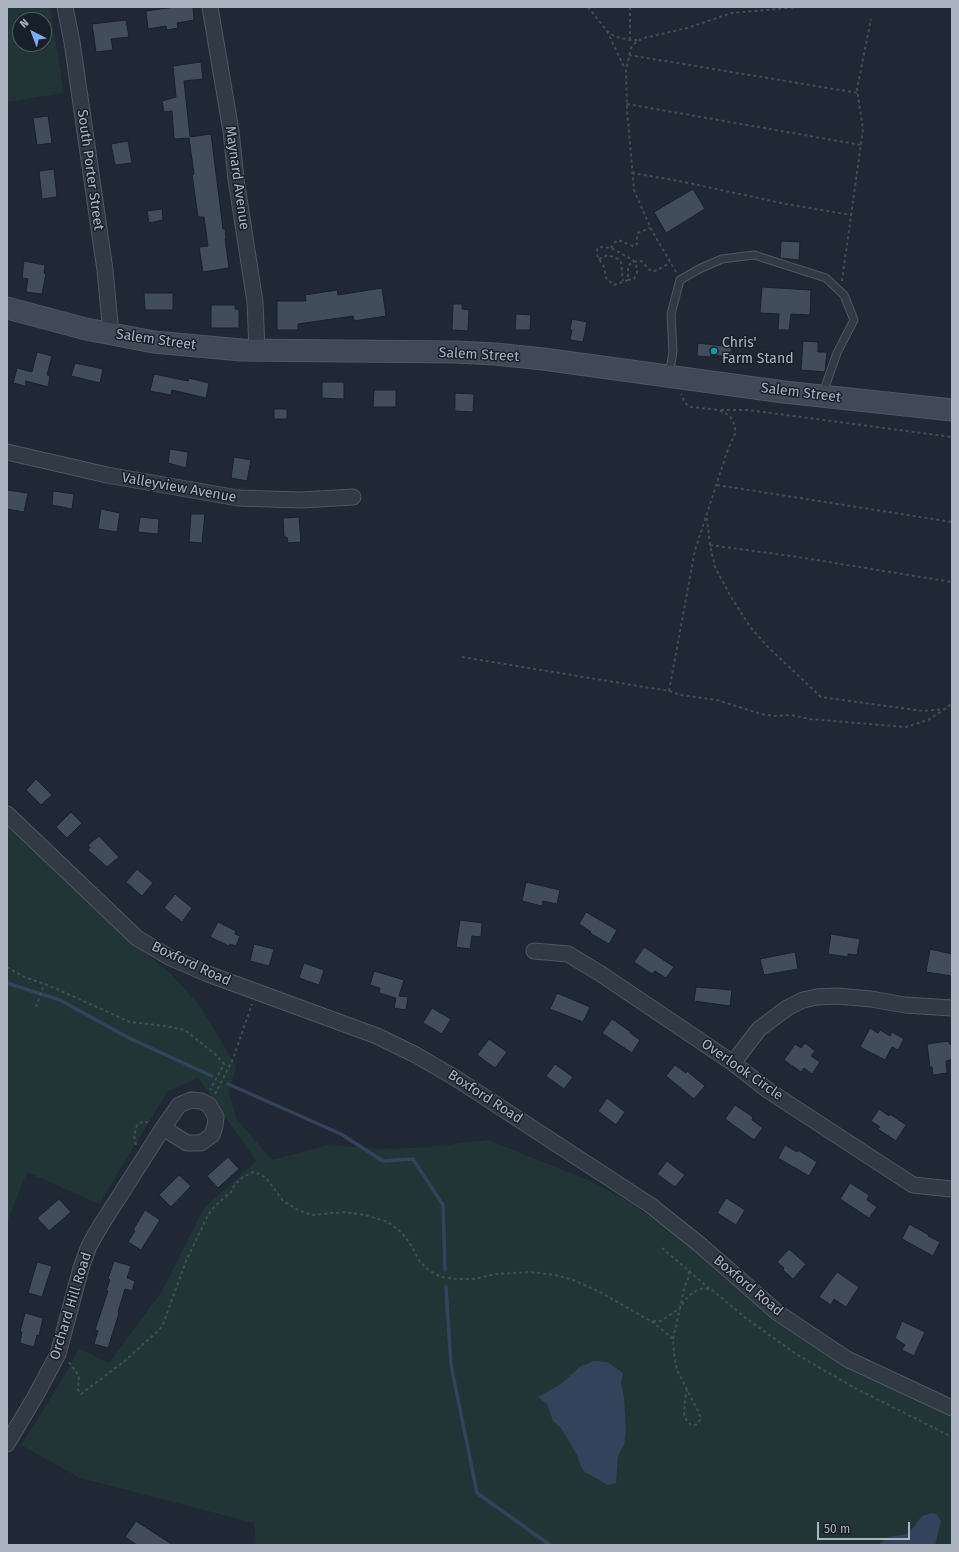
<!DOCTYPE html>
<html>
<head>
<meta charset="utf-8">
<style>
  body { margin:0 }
  #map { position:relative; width:959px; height:1552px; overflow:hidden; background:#1f2834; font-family:"Fira Sans",sans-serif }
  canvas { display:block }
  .frame { position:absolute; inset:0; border:8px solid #acb4c2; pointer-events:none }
  .north { position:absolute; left:12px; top:12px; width:40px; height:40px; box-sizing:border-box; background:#181f29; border:1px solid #535b66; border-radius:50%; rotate:318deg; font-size:11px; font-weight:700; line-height:16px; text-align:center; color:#acb4c2 }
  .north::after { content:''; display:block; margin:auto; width:14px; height:18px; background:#7facf4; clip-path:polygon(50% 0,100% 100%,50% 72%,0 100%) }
  .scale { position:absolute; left:817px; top:1522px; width:93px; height:18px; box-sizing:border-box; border:2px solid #acb4c2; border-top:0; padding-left:5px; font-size:12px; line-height:14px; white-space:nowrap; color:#acb4c2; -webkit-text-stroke:3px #181f29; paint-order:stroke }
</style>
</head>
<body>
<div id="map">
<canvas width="959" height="1552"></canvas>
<div class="frame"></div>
<div class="north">N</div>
<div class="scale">50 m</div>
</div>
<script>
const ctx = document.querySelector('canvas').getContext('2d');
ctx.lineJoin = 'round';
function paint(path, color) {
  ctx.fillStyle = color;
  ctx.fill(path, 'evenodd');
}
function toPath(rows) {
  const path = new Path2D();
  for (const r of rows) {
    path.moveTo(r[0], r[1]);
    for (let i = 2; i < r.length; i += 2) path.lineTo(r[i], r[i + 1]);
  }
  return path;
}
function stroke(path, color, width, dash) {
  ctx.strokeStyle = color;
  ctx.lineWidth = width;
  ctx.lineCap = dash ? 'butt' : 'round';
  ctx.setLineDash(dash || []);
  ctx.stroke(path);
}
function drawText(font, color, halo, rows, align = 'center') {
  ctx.font = font + ' "Fira Sans",sans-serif';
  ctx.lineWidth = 3;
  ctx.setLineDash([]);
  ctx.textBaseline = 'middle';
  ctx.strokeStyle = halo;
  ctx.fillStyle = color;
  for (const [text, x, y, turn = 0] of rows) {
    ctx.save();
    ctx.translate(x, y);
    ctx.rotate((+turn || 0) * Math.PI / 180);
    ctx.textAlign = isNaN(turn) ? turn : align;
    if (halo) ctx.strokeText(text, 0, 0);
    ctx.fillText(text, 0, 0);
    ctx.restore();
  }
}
const green = toPath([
  [7,7,50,7,64,93,7,102],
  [20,20,44,20,44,44,20,44],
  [7,819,150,957,169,972,200,1006,236,1066,229,1092,236,1118,272,1160,328,1145,384,1149,429,1147,488,1140,595,1183,631,1203,703,1255,802,1338,828,1355,869,1377,952,1416,952,1545,256,1545,254,1523,80,1478,21,1445,62,1380,79,1348,109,1363,162,1291,204,1208,256,1161,198,1078,167,1092,99,1204,27,1172,7,1222]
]);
const water = toPath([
  [594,1361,607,1362,623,1373,621,1383,624,1398,626,1432,624,1445,618,1456,616,1483,608,1485,585,1472,581,1467,577,1455,570,1443,561,1428,553,1421,547,1404,538,1397,561,1384,581,1366],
  [933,1513,937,1515,941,1521,935,1545,878,1545,889,1537,907,1534,912,1529,922,1516]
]);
const stream = toPath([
  [7,983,60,1000,129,1038,212,1076],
  [228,1084,341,1134,383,1161,413,1159,443,1205,445,1270],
  [446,1287,451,1365,477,1493,550,1545]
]);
const building = toPath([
  [175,7,193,7,194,20,177,23,178,28,167,30,166,26,148,29,146,11,175,7],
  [126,20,129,37,111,39,113,50,96,52,92,24,126,20],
  [201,62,203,79,184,81,190,137,211,134,223,229,225,229,226,239,225,239,229,268,203,272,199,247,208,246,204,217,198,217,192,174,194,174,189,138,174,139,172,111,164,112,162,101,176,97,173,66,201,62],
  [48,116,52,143,37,145,33,118,48,116],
  [128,141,132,163,115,165,111,144,128,141],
  [54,169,57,197,42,199,39,171,54,169],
  [693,189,705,209,666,233,654,212,693,189],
  [162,209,163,220,149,223,147,211,162,209],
  [781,241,800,242,799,260,780,258,781,241],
  [24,261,45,265,44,273,46,274,42,294,26,292,28,279,22,278,24,261],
  [762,287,811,290,810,315,791,314,789,330,778,330,779,314,760,313,762,287],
  [382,288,386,316,354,321,353,316,298,324,298,330,277,330,277,301,306,301,305,295,337,290,338,295,382,288],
  [144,293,173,293,173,310,145,310,144,293],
  [453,304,462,304,462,309,469,310,468,331,452,330,453,304],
  [211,305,235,305,235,309,239,310,239,328,211,328,211,305],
  [516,314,531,315,530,330,515,330,516,314],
  [572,319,587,322,583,342,570,340,572,330,570,330,572,319],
  [803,341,818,342,818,352,827,352,825,372,801,370,803,341],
  [698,343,732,347,730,357,711,355,710,357,697,356,698,343],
  [37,352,52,356,47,375,50,376,48,387,26,381,25,386,13,383,17,368,32,372,37,352],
  [75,363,103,369,100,383,71,376,75,363],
  [154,374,188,381,189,378,209,383,206,398,172,390,171,395,150,391,154,374],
  [322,382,344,382,344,399,322,398,322,382],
  [374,390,396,390,396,407,373,407,374,390],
  [455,393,474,394,473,412,455,411,455,393],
  [274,409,287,409,287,419,274,419,274,409],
  [170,449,188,452,186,468,168,463,170,449],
  [234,457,251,460,247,481,231,478,234,457],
  [7,490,28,493,24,512,7,509,7,490],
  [53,491,74,494,72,509,52,505,53,491],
  [101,509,120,513,117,532,98,529,101,509],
  [191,514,205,514,202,543,189,542,191,514],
  [140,517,159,519,158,534,138,532,140,517],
  [299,517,301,542,288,543,287,537,284,537,283,518,299,517],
  [36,779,52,795,41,805,26,790,36,779],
  [71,812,82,823,67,838,56,827,71,812],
  [99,836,119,857,107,867,88,850,90,848,88,845,99,836],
  [137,869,153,883,142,896,126,882,137,869],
  [526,882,560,890,557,904,543,901,542,906,522,901,526,882],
  [175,894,192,908,182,922,164,908,175,894],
  [586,912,617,930,609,944,590,933,591,932,579,924,586,912],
  [460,920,482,923,481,937,472,936,470,949,456,947,460,920],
  [218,922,236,931,235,934,240,936,236,946,230,944,229,946,210,937,218,922],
  [831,934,860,939,857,955,848,954,848,957,828,954,831,934],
  [254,944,274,949,269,966,250,961,254,944],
  [644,947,674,967,666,978,655,971,652,974,634,962,644,947],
  [930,949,952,954,952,976,926,972,930,949],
  [795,952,798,969,764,975,760,959,795,952],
  [304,963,324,970,319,985,299,978,304,963],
  [374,971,404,980,399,996,408,997,406,1010,394,1008,396,998,379,993,380,988,370,985,374,971],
  [696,987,732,990,730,1006,694,1001,696,987],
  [557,993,590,1007,583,1022,550,1009,557,993],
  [432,1008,451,1019,442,1034,423,1023,432,1008],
  [612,1019,631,1032,630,1033,640,1040,632,1053,602,1033,612,1019],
  [870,1028,878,1033,880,1030,890,1036,892,1032,904,1039,898,1050,892,1047,885,1060,860,1047,870,1028],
  [489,1039,507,1052,495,1068,477,1055,489,1039],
  [949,1041,949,1044,952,1044,952,1058,951,1058,951,1060,946,1061,947,1073,933,1075,932,1067,930,1067,927,1044,949,1041],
  [805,1043,815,1051,811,1056,820,1062,812,1074,804,1068,801,1072,784,1060,795,1044,801,1048,805,1043],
  [555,1064,573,1077,564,1089,546,1076,555,1064],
  [675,1065,686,1073,687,1071,705,1086,694,1099,666,1076,675,1065],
  [607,1098,625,1112,616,1125,598,1111,607,1098],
  [735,1105,753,1117,752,1120,763,1128,754,1140,725,1119,735,1105],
  [879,1109,889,1116,890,1114,906,1125,896,1141,878,1129,880,1127,871,1121,879,1109],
  [785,1145,797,1152,798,1150,817,1162,809,1176,778,1158,785,1145],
  [228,1157,239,1169,218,1188,207,1176,228,1157],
  [667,1161,685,1175,675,1187,657,1174,667,1161],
  [179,1175,191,1186,171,1207,159,1195,179,1175],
  [850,1183,869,1195,867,1200,877,1207,869,1218,840,1199,850,1183],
  [726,1198,745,1210,736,1225,717,1213,726,1198],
  [59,1199,71,1212,49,1231,37,1218,59,1199],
  [145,1210,160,1220,141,1250,128,1242,135,1231,133,1230,145,1210],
  [909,1224,929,1235,928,1236,940,1242,933,1256,902,1239,909,1224],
  [789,1249,806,1264,793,1279,783,1270,784,1268,777,1262,789,1249],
  [114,1261,131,1266,127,1278,135,1281,132,1291,125,1289,118,1312,119,1313,108,1348,94,1344,98,1331,95,1330,108,1291,106,1291,110,1280,108,1279,114,1261],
  [37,1262,52,1266,42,1297,28,1293,37,1262],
  [837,1272,859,1287,846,1307,834,1299,831,1305,819,1297,837,1272],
  [25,1313,43,1318,39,1336,37,1335,34,1347,20,1343,22,1332,20,1332,25,1313],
  [902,1321,925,1332,914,1356,902,1350,905,1345,895,1338,902,1321],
  [136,1521,173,1545,137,1545,125,1537,136,1521]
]);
const path = toPath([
  [588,7,607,31,616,37,630,40,640,40],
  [630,7,630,40],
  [607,31,625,69],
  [629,55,858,93],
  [627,104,861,145],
  [632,173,679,181,786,204,851,215],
  [611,248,614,243,618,240,633,246,637,244,637,238,638,233,650,228],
  [599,259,608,255,618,259,621,262,623,281],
  [676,272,651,229,634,190,627,109,626,70,631,48,636,42,644,38,687,28,732,13,799,7],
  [628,280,634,279,637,273,637,268,633,260,611,248,599,247,597,250,597,255,604,267,606,278,614,285,628,280,628,267,630,264,634,262,638,261,641,261,651,271,655,271,670,263],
  [842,281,863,129,857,89,871,19],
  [721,410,748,410,952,437],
  [717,485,952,522],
  [707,518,710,545,715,567,731,597,751,628,768,647,821,697,923,711,945,709,952,703],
  [710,545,798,557,952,582],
  [462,657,669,691,681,695,717,700,761,714,774,716,791,715,810,719,906,727,928,720,945,709],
  [669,691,695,550,728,449,735,434,735,426,730,416,725,413,719,410,691,407,685,403,681,394],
  [7,967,22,976,50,986,130,1022,165,1026,185,1030,215,1054,224,1064,210,1090],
  [36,1007,44,984],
  [215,1094,233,1059,252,1004],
  [136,1145,134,1136,137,1125,143,1121,150,1123],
  [689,1271,711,1290],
  [653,1321,661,1321,680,1308,685,1285,688,1279,689,1271,662,1248],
  [673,1339,680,1308,685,1300,693,1292,703,1288,712,1290,747,1319,796,1354,853,1387,952,1437],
  [69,1362,79,1376,78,1390,81,1394,126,1360,162,1327,186,1261,208,1215,215,1206,231,1192,235,1184,243,1177,252,1172,260,1174,267,1179,283,1201,300,1211,312,1215,344,1212,365,1215,388,1222,402,1233,411,1245,420,1262,430,1271,441,1277,456,1279,475,1279,495,1274,531,1272,555,1275,573,1280,598,1291,654,1323,673,1339,674,1354,677,1370,699,1413,701,1419,696,1425,691,1425,687,1421,684,1414,685,1398,687,1390]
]);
const service = toPath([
  [669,375,673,352,671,314,680,280,699,269,722,259,754,255,826,278,844,295,854,320,837,353,823,393]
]);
const minor = toPath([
  [65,7,72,42,105,270,111,334],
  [210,7,231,131,236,179,255,302,257,350],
  [7,452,107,475,238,498,301,500,353,497],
  [7,814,137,938,169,957,208,974,377,1036,416,1055,457,1079,650,1205,699,1244,778,1313,847,1359,952,1408],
  [534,951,568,954,601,974,733,1063,769,1091,913,1185,951,1189],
  [733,1063,759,1029,787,1008,803,1000,817,997,837,996,871,999,905,1005,952,1008],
  [7,1444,35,1397,58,1354,81,1268,89,1246,101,1225,163,1128,179,1105,191,1100,201,1101,209,1105,216,1117,215,1126,212,1135,201,1143,187,1143,163,1128]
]);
const secondary = toPath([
  [7,308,86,329,154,342,241,350,455,352,495,354,543,359,784,392,952,410]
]);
const markers = [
  [714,351,4,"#0f9aa8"]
];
const streetNames = [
  ["South Porter Street",90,170,82],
  ["Maynard Avenue",237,178,82],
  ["Salem Street",156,340,8],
  ["Salem Street",479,355,3],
  ["Salem Street",801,393,7],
  ["Valleyview Avenue",179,488,10],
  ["Boxford Road",191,964,25],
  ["Overlook Circle",742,1070,35],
  ["Boxford Road",485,1097,33],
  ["Boxford Road",748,1286,40],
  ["Orchard Hill Road",71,1306,-73]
];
const poiNames = [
  ["Chris'",722,343],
  ["Farm Stand",722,359]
];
paint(green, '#223536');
paint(water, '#33435b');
stroke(stream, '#33435b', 3.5);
paint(building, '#424d5c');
stroke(building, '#1a212b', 1);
stroke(service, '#505763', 9);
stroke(minor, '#505763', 17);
stroke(secondary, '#505763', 23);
stroke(path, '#3e5053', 2, [3, 3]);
stroke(service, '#323a45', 7);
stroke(minor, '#323a45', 15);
stroke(secondary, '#404958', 21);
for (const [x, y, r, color] of markers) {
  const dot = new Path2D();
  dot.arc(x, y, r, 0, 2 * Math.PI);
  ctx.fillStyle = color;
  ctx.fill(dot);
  stroke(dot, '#181f29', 1.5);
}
drawText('14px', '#acb4c2', '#181f29', streetNames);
drawText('14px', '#acb4c2', '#181f29', poiNames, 'left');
</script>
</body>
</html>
